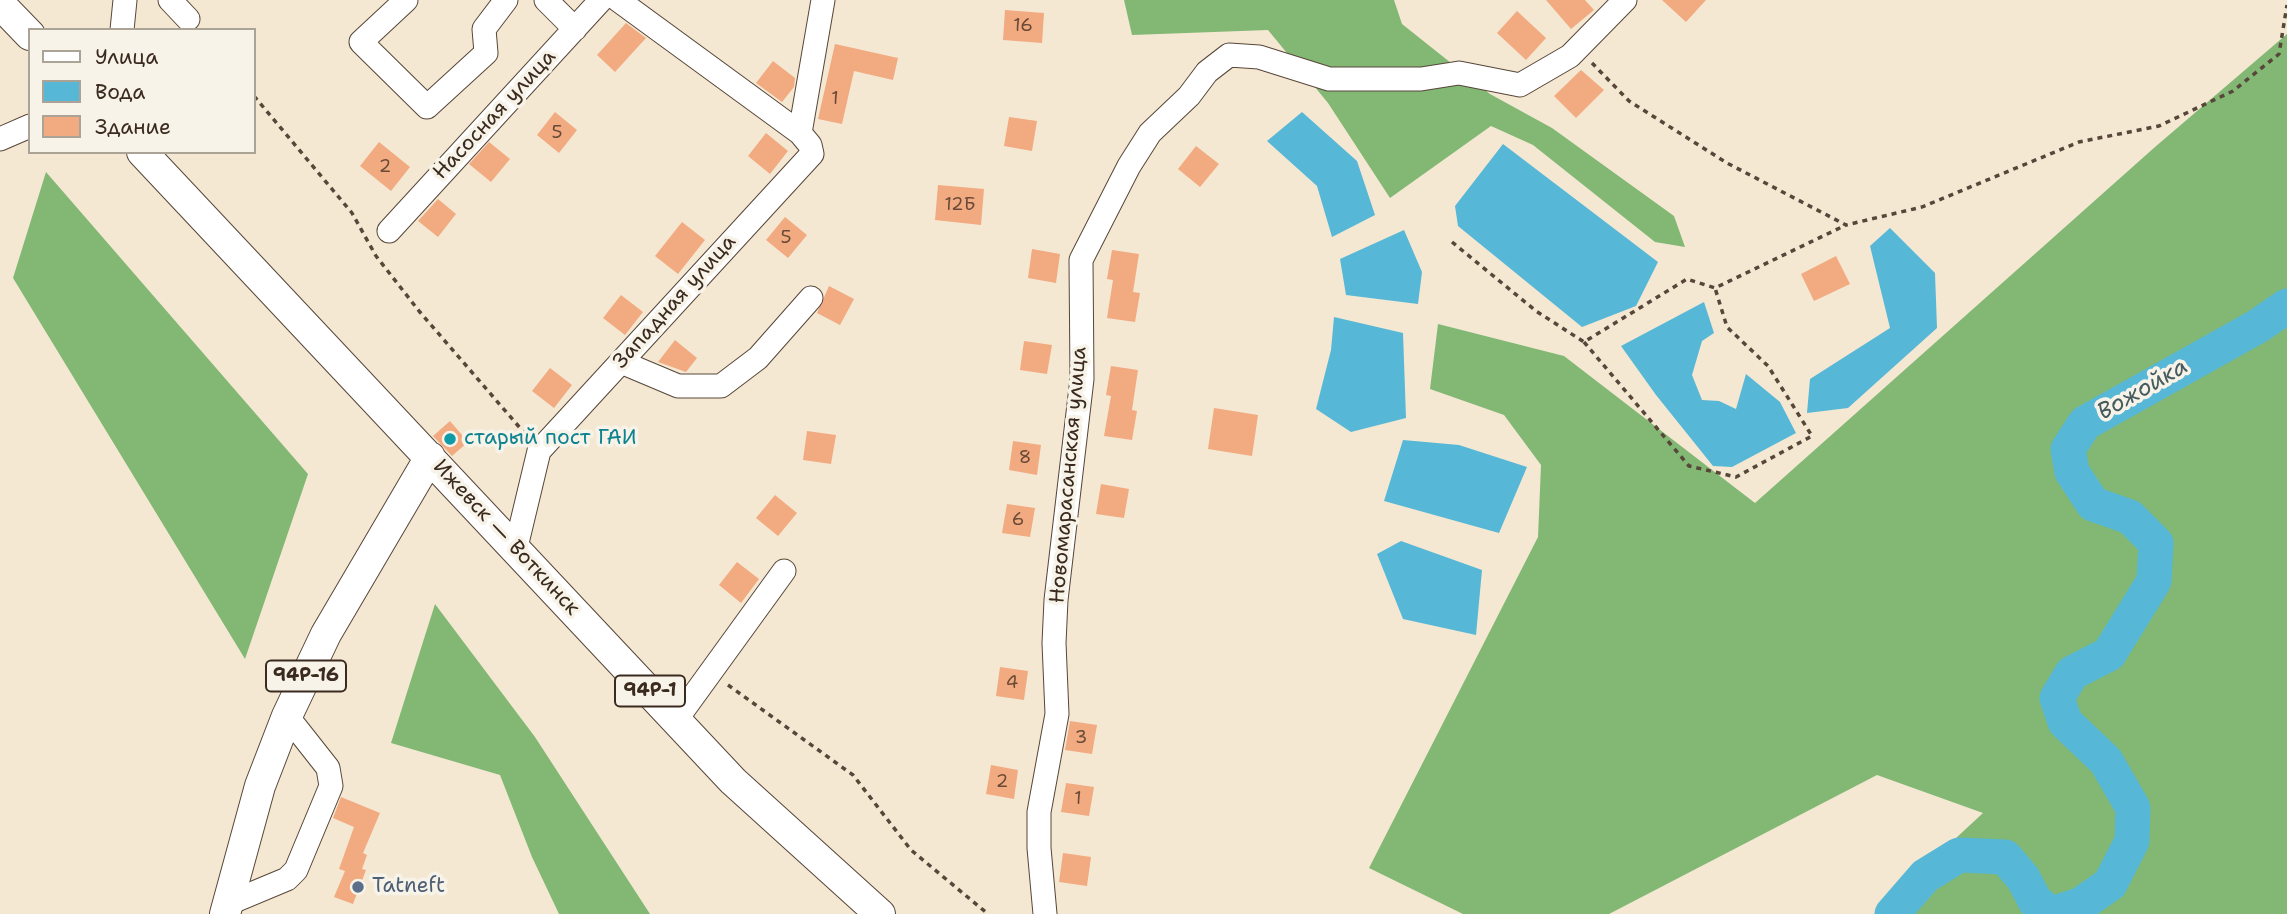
<!DOCTYPE html>
<html>
<head>
<meta charset="utf-8">
<style>
  body { margin:0 }
  #map { position:relative; width:2287px; height:914px; overflow:hidden; background:#f4e8d3; font-family:"Shantell Sans",sans-serif }
  canvas { display:block }
  .legend { position:absolute; left:28px; top:28px; width:228px; height:126px; box-sizing:border-box; background:#f7f3e8; border:2px solid #aca397; margin:0; padding:9px 12px; list-style:none; font-size:21px; color:#3b2a1e }
  .legend li { display:flex; align-items:center; gap:14px; height:35px }
  .legend b { width:35px; border:2px solid #aca397 }
</style>
</head>
<body>
<div id="map">
<canvas width="2287" height="914"></canvas>
<ul class="legend">
<li><b style="height:9px;background:#fff"></b>Улица</li>
<li><b style="height:19px;background:#57b7d6"></b>Вода</li>
<li><b style="height:19px;background:#f2aa81"></b>Здание</li>
</ul>
</div>
<script>
const ctx = document.querySelector('canvas').getContext('2d');
ctx.lineJoin = 'round';
function paint(path, color) {
  ctx.fillStyle = color;
  ctx.fill(path, 'evenodd');
}
function toPath(rows) {
  const path = new Path2D();
  for (const r of rows) {
    path.moveTo(r[0], r[1]);
    for (let i = 2; i < r.length; i += 2) path.lineTo(r[i], r[i + 1]);
  }
  return path;
}
function stroke(path, color, width, dash) {
  ctx.strokeStyle = color;
  ctx.lineWidth = width;
  ctx.lineCap = dash ? 'butt' : 'round';
  ctx.setLineDash(dash || []);
  ctx.stroke(path);
}
function drawText(font, color, halo, rows, align = 'center') {
  ctx.font = font + ' "Shantell Sans",sans-serif';
  ctx.lineWidth = 7;
  ctx.setLineDash([]);
  ctx.textBaseline = 'middle';
  ctx.strokeStyle = halo;
  ctx.fillStyle = color;
  for (const [text, x, y, turn = 0] of rows) {
    ctx.save();
    ctx.translate(x, y);
    ctx.rotate((+turn || 0) * Math.PI / 180);
    ctx.textAlign = isNaN(turn) ? turn : align;
    if (halo) ctx.strokeText(text, 0, 0);
    ctx.fillText(text, 0, 0);
    ctx.restore();
  }
}
const forest = toPath([
  [1124,0,1394,0,1402,24,1490,94,1552,128,1674,216,1685,247,1655,242,1533,145,1491,126,1390,198,1328,103,1268,30,1132,35],
  [2287,34,2287,914,1874,914,1983,813,1877,775,1609,914,1463,914,1369,868,1538,537,1541,465,1504,415,1430,389,1438,324,1564,356,1755,503,2155,147],
  [46,172,308,474,245,659,13,278],
  [435,604,535,737,650,914,559,914,532,857,500,775,391,743]
]);
const water = toPath([
  [1302,112,1357,161,1375,215,1332,237,1317,186,1267,141],
  [1503,144,1658,262,1636,306,1582,327,1458,226,1455,206],
  [1890,228,1935,273,1937,328,1848,408,1807,413,1810,379,1890,328,1870,246],
  [1404,230,1422,272,1418,304,1346,295,1340,259],
  [1704,302,1714,333,1702,341,1692,375,1702,400,1719,401,1736,409,1746,374,1780,402,1796,433,1732,467,1713,466,1656,395,1621,346],
  [1334,317,1403,333,1406,418,1351,432,1316,409,1331,350],
  [1403,440,1459,445,1527,467,1499,533,1384,501],
  [1401,541,1482,570,1476,635,1403,619,1377,554]
]);
const river = toPath([
  [1892,914,1925,876,1959,855,2005,857,2023,878,2035,901,2051,914],
  [2052,914,2080,905,2110,884,2132,841,2133,808,2106,761,2065,722,2057,698,2072,673,2109,654,2154,581,2156,543,2130,517,2093,504,2072,472,2068,449,2085,423,2258,326,2287,306]
]);
const building = toPath([
  [1546,0,1585,0,1594,10,1571,29],
  [1662,0,1706,0,1686,22],
  [1005,10,1044,13,1042,43,1003,40],
  [1517,11,1546,38,1526,60,1497,33],
  [626,23,646,38,615,72,597,55],
  [835,44,898,58,893,80,854,71,842,124,818,119],
  [773,61,795,78,794,87,782,102,756,83],
  [1581,70,1604,90,1576,118,1554,96],
  [555,112,577,130,559,153,537,135],
  [1009,117,1037,121,1032,151,1004,146],
  [766,133,788,151,770,174,748,156],
  [379,142,410,167,391,191,360,166],
  [489,142,510,159,491,182,469,164],
  [1196,146,1219,164,1200,187,1178,169],
  [938,185,984,189,981,225,935,220],
  [438,199,456,214,438,237,418,221],
  [785,217,807,235,788,258,766,240],
  [682,222,705,240,678,274,655,256],
  [1032,249,1060,254,1056,283,1028,278],
  [1112,250,1139,254,1133,292,1140,293,1135,322,1107,318,1113,280,1107,279],
  [1836,256,1850,284,1814,301,1801,274],
  [829,286,854,299,840,325,817,313],
  [621,295,643,312,625,335,603,318],
  [675,340,697,358,686,372,658,362],
  [1024,341,1052,345,1047,374,1020,370],
  [1111,366,1138,370,1132,410,1137,411,1132,440,1104,436,1111,396,1106,395],
  [550,368,572,385,554,408,532,391],
  [1214,408,1258,415,1252,456,1208,449],
  [450,421,468,442,452,456,433,436],
  [807,431,836,435,831,464,803,460],
  [1013,441,1041,445,1037,475,1009,470],
  [1101,484,1129,489,1124,518,1096,514],
  [775,495,797,513,778,536,756,518],
  [1007,504,1035,508,1030,537,1002,533],
  [737,562,759,579,741,603,719,585],
  [1000,667,1028,671,1024,700,996,696],
  [1070,721,1097,725,1092,754,1065,750],
  [991,765,1018,770,1014,799,986,794],
  [1066,783,1094,787,1089,816,1061,812],
  [341,797,380,813,363,853,367,855,362,869,366,870,353,904,334,897,345,871,339,869,354,827,333,818],
  [1063,853,1091,857,1087,886,1059,882]
]);
const path = toPath([
  [1592,63,1629,101,1727,163,1846,225,1922,207,2079,142,2159,126,2233,91,2279,54,2287,5],
  [254,96,352,213,376,256,419,311,527,436],
  [1452,242,1536,311,1584,342,1687,279,1715,288,1846,225],
  [1584,342,1689,466,1736,477,1812,436,1768,366,1727,327,1715,288],
  [728,685,853,775,911,850,988,914]
]);
const minor = toPath([
  [170,0,188,19],
  [406,0,361,42,427,107,486,53,484,29,506,0],
  [546,0,575,29],
  [122,30,125,0],
  [800,133,823,0],
  [0,139,30,126],
  [389,231,601,0],
  [621,362,678,386,721,386,758,358,811,298],
  [516,547,539,451,812,154,810,145,800,133,618,0],
  [676,720,784,571],
  [227,904,287,879,296,870,331,786,328,768,287,716],
  [1045,914,1039,848,1039,812,1057,714,1054,643,1056,600,1082,379,1081,260,1129,166,1150,133,1189,96,1207,72,1229,55,1259,57,1329,79,1421,79,1459,73,1520,85,1570,56,1625,0]
]);
const major = toPath([
  [0,4,30,35],
  [142,152,733,781,880,914],
  [225,914,260,786,287,716,326,634,430,457]
]);
const markers = [
  [450,439,7,"#0f9aa8"],
  [358,887,7,"#5c6f8a"]
];
const numberNames = [
  ["16",1023,26],
  ["1",835,99],
  ["5",557,133],
  ["2",385,167],
  ["12Б",960,205],
  ["5",786,238],
  ["8",1025,458],
  ["6",1018,520],
  ["4",1012,683],
  ["3",1081,738],
  ["2",1002,782],
  ["1",1078,799]
];
const shields = [
  [306,676,80],
  [650,691,70]
];
const shieldNames = [
  ["94Р-16",306,676],
  ["94Р-1",650,691]
];
const streetNames = [
  ["Насосная улица",495,115,-47],
  ["Западная улица",675,302,-48],
  ["Новомарасанская улица",1069,475,-85],
  ["Ижевск — Воткинск",506,538,47]
];
const cultureNames = [
  ["старый пост ГАИ",464,439]
];
const serviceNames = [
  ["Tatneft",372,887]
];
const waterNames = [
  ["Вожойка",2143,390,-30]
];
paint(forest, '#82b874');
paint(water, '#57b7d6');
stroke(river, '#57b7d6', 35);
paint(building, '#f2aa81');
stroke(minor, '#574639', 25);
stroke(major, '#574639', 32);
stroke(path, '#574639', 3.5, [5, 5]);
stroke(minor, '#fff', 23);
stroke(major, '#fff', 30);
for (const [x, y, r, color] of markers) {
  const dot = new Path2D();
  dot.arc(x, y, r, 0, 2 * Math.PI);
  ctx.fillStyle = color;
  ctx.fill(dot);
  stroke(dot, '#f7f3e8', 2.5);
}
drawText('18px', '#694a37', null, numberNames);
for (const [x, y, w] of shields) {
  const box = new Path2D();
  box.roundRect(x - w / 2, y - 15.5, w, 31, 5);
  ctx.fillStyle = '#f7f3e8';
  ctx.fill(box);
  stroke(box, '#3b2a1e', 2);
}
drawText('bold 19px', '#3b2a1e', null, shieldNames);
drawText('21px', '#3b2a1e', '#f7f3e8', streetNames);
drawText('21px', '#0d838f', '#f7f3e8', cultureNames, 'left');
drawText('21px', '#4e5e75', '#f7f3e8', serviceNames, 'left');
drawText('italic 23px', '#455b5e', '#f7f3e8', waterNames);
</script>
</body>
</html>
